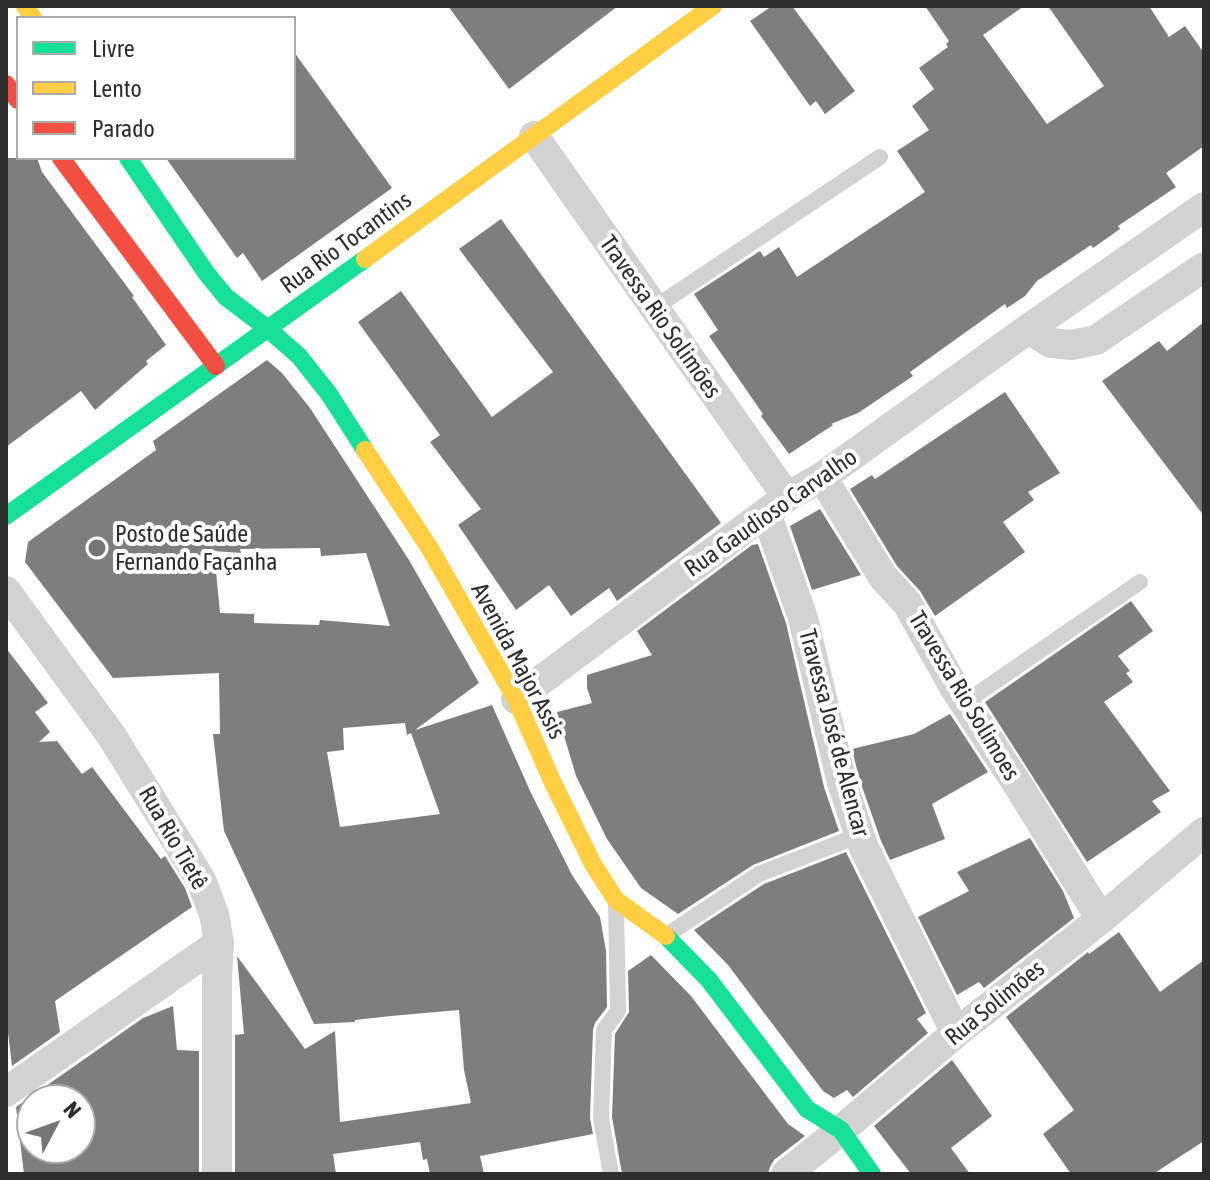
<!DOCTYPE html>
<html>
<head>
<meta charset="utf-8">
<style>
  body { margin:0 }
  #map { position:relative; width:1210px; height:1180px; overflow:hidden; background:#fff; font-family:"Asap Condensed",sans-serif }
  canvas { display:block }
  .frame { position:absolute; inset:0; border:8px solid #2d2d2d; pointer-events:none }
  .legend { position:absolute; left:16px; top:16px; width:280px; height:144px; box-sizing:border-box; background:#fff; border:2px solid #ababab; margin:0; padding:10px 14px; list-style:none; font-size:24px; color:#2d2d2d }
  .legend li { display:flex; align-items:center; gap:16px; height:40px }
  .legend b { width:40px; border:2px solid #ababab }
  .north { position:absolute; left:16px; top:1084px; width:80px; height:80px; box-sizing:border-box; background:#fff; border:2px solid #ababab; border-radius:50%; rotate:49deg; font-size:22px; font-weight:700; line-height:32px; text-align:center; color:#2d2d2d }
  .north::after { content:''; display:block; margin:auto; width:28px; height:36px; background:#767676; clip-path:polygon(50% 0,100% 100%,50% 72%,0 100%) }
</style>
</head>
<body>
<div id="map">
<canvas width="1210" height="1180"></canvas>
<div class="frame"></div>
<ul class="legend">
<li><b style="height:10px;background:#16e098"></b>Livre</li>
<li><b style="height:10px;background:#ffcf43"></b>Lento</li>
<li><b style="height:10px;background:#f24e42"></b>Parado</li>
</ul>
<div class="north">N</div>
</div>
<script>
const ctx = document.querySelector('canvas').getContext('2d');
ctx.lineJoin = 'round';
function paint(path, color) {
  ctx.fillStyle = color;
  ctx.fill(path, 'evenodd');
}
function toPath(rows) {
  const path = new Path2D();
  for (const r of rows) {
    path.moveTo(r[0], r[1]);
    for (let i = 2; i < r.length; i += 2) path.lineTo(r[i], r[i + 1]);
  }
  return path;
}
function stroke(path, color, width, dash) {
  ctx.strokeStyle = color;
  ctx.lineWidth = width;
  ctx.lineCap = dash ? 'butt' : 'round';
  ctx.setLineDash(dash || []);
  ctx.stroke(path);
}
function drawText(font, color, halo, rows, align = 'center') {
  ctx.font = font + ' "Asap Condensed",sans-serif';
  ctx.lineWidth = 8;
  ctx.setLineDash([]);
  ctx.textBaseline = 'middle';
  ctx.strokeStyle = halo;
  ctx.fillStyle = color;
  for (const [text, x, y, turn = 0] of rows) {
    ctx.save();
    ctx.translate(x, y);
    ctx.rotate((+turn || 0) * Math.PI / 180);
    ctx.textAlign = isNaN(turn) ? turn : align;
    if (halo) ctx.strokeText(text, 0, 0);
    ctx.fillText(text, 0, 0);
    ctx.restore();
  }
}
const building = toPath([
  [448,6,618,6,509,89],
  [772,6,792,6,855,91,825,114,816,101,810,106,750,21],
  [925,6,1024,6,983,35,1047,124,1104,86,1048,6,1149,6,1169,37,1185,26,1204,53,1204,146,1166,173,1176,187,1118,226,1120,229,1093,248,1091,245,1037,281,1025,296,1007,308,1005,304,910,372,913,376,858,413,831,424,833,425,789,454,761,416,763,414,709,336,718,330,694,294,760,251,764,257,779,247,797,277,925,192,897,151,929,130,912,106,934,89,919,68,948,47,946,44,949,41],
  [294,52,392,188,262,281,243,253,237,258,166,158,294,158],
  [6,158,37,158,42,172,134,296,132,297,166,345,146,361,148,364,95,410,81,391,6,447],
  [501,219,721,523,617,601,609,588,571,616,549,585,516,610,458,525,481,509,430,442,440,435,358,322,401,291,492,417,553,372,459,249],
  [1204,322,1204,516,1102,381,1159,341,1167,351],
  [267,360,282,373,310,408,409,560,479,683,415,730,492,705,531,793,572,875,600,917,606,951,607,1007,595,1023,593,1030,590,1118,593,1134,480,1156,484,1174,430,1174,427,1159,423,1160,420,1142,333,1154,336,1174,235,1174,235,1035,244,1034,237,956,305,1049,335,1031,340,1122,471,1103,464,1070,459,1010,391,1016,355,1020,355,1022,314,1024,224,831,213,734,220,734,219,673,113,678,25,562,28,542,156,450,153,441],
  [320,548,321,556,366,553,390,626,320,620,319,625,254,623,254,614,220,613,214,551,241,553,240,549],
  [405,723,407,735,411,733,440,814,340,827,327,752,344,750,343,728],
  [1005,392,1060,473,1028,492,1034,500,1003,522,1025,552,935,616,920,591,897,566,850,489,872,475,875,479],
  [820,509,861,575,812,590,790,526],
  [758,544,786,623,824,787,839,831,753,865,678,914,641,888,607,839,576,776,557,712,592,703,587,688,587,675,652,655,637,631,752,545],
  [1131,601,1153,631,1118,656,1130,671,1126,673,1133,682,1104,702,1170,791,1152,801,1161,812,1087,862,985,702],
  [6,648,48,703,35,712,50,732,39,742,57,741,82,774,92,767,161,859,165,856,185,888,192,907,55,1001,60,1032,12,1066,6,1016],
  [950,714,988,772,932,804,945,839,890,860,881,841,859,778,852,749,914,734],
  [1030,838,1063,891,1074,918,984,988,979,982,957,995,918,917,969,891,957,872],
  [846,852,926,1013,917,1019,928,1033,853,1097,847,1090,834,1098,823,1091,728,965,694,930,764,884],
  [1119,932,1160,992,1204,960,1204,1141,1153,1174,1071,1174,1043,1134,1074,1110,1006,1017,1088,952,1089,954],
  [651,955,691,996,788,1124,805,1136,774,1160,770,1167,768,1174,622,1174,612,1117,615,1034,629,1012,628,971],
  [173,1006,177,1050,199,1051,199,1174,24,1174,16,1107,143,1018],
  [32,1100,80,1100,80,1148,32,1148],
  [952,1060,992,1116,951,1148,970,1174,911,1174,874,1126]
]);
const lane = toPath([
  [654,308,880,157],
  [964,703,1140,582],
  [667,935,759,874,860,835],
  [611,1174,601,1118,604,1030,618,1011,616,905]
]);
const street = toPath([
  [534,136,787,497],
  [1028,329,1051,343,1072,345,1096,340,1204,267],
  [822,477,883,577,907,603,954,687,1018,785,1101,919],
  [766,513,803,618,842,783,864,848,956,1033],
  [6,591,111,735,201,880,214,914,219,943,217,979,217,1174],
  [516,699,787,497,822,477,1028,329,1204,207],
  [6,1092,219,943],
  [786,1174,841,1130,956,1033,1101,919,1204,832]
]);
const fast = toPath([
  [128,158,207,274,226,297,268,329,299,356,329,394,365,450],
  [6,516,365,259],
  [666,936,709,980,807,1109,841,1130,872,1174]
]);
const slow = toPath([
  [25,6,33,18],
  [365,259,713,6],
  [365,450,429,547,516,699,553,783,593,864,616,900,666,936]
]);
const jam = toPath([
  [6,84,18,100],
  [61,158,216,366]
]);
const markers = [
  [97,548,10,"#767676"]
];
const streetNames = [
  ["Rua Rio Tocantins",346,243,-36],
  ["Travessa Rio Solimões",660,317,55],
  ["Rua Gaudioso Carvalho",771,513,-35],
  ["Avenida Major Assis",518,661,62],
  ["Travessa Rio Solimoes",964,696,59],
  ["Travessa José de Alencar",834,733,75],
  ["Rua Rio Tietê",173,838,60],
  ["Rua Solimões",995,1003,-39]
];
const poiNames = [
  ["Posto de Saúde",115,534],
  ["Fernando Façanha",115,562]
];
paint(building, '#7e7e7e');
stroke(lane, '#d2d2d2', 16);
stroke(street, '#d2d2d2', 30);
stroke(fast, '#16e098', 18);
stroke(slow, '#ffcf43', 18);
stroke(jam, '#f24e42', 18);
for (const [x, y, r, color] of markers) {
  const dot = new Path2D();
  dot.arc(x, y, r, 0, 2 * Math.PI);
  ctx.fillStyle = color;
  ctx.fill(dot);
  stroke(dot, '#fff', 3);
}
drawText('24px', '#2d2d2d', '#fff', streetNames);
drawText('24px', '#2d2d2d', '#fff', poiNames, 'left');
</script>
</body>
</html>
